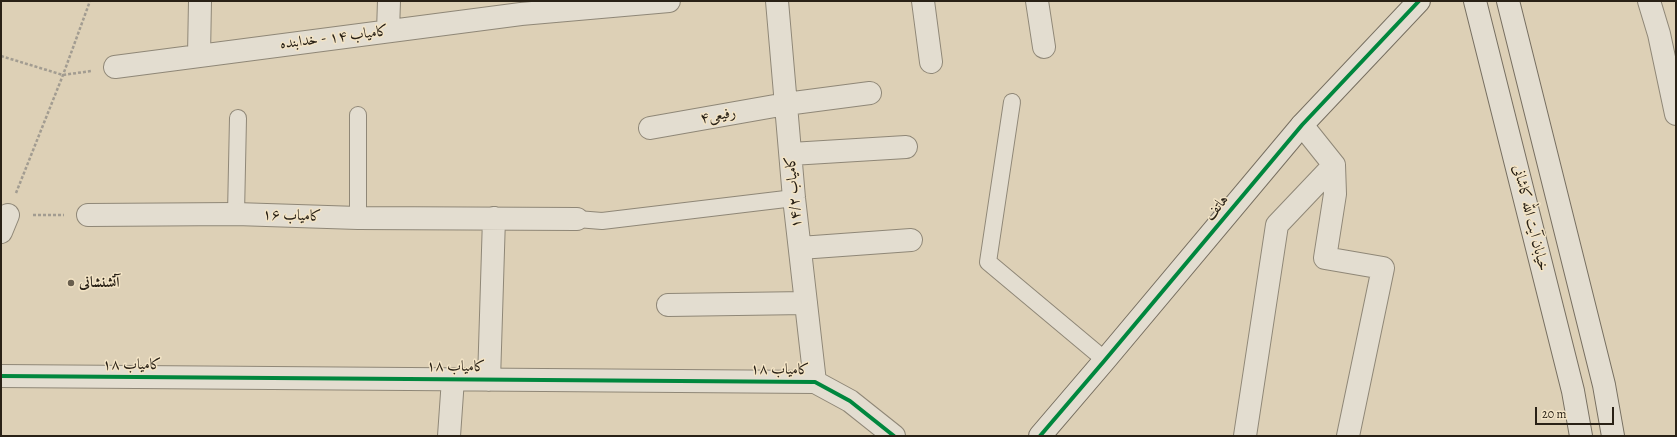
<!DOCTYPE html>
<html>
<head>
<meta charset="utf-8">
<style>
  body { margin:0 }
  #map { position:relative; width:1677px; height:437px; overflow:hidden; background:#ddd0b6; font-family:Alegreya,serif }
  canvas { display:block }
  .frame { position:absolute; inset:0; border:2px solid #292116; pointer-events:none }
  .scale { position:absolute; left:1535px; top:407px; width:79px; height:18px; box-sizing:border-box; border:2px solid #292116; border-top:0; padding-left:5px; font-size:12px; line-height:14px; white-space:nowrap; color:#292116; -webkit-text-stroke:3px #f3e4c6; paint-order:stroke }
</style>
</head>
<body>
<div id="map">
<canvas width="1677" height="437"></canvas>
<div class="frame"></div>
<div class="scale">20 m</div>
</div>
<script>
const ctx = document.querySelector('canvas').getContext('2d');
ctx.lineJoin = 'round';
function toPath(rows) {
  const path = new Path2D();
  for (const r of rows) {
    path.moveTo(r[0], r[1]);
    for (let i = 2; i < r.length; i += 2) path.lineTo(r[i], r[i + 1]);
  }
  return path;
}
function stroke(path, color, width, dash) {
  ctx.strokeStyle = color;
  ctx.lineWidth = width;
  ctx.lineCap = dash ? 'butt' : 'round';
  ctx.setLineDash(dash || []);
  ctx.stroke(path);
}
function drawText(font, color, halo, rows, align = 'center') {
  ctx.font = font + ' Alegreya,Amiri,serif';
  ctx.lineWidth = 3;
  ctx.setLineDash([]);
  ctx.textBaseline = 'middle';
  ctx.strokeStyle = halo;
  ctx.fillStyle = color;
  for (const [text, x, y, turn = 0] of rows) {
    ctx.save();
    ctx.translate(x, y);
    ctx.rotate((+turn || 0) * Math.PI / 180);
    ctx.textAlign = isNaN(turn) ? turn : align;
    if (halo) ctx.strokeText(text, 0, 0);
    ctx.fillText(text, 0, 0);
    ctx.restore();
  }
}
const path = toPath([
  [1,56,63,75,91,71],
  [16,193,63,75,90,1],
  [33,215,64,215]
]);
const lane = toPath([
  [1012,102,988,262,1105,360],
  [236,214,238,118],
  [358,218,358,115],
  [577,219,602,221,794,198]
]);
const street = toPath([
  [777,1,794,198,815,382],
  [923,1,931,62],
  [1037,1,1044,47],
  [1649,1,1659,34,1676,114],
  [388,31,389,1],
  [199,55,200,1],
  [115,67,521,14,669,1],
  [1302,125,1334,165,1335,194,1325,258,1383,268,1348,436],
  [650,128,786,104,870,93],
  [791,154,906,147],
  [88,215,236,214,358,218,577,219],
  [1,232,8,215],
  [800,248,911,240],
  [668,305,806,303],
  [1,376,815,382,850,401,894,436],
  [489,380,494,218],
  [449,436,453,379],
  [1245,436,1277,225,1334,165]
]);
const secondary = toPath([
  [1475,1,1573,391,1581,436],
  [1508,1,1604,385,1613,436],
  [1040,436,1105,360,1302,125,1419,1]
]);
const cycleway = toPath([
  [1,376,815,382,850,401,894,436],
  [1040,436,1105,360,1302,125,1419,1]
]);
const markers = [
  [71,283,4,"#685e4e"]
];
const streetNames = [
  ["کامیاب ۱۴ - خدابنده",334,38,-7],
  ["رفیعی۴",718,116,-10],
  ["کامیاب ۱۴/۲",794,192,-95],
  ["هاتف",1217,208,-50],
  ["کامیاب ۱۶",292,216,2],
  ["خیابان آیت الله کاشانی",1530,218,76],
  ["کامیاب ۱۸",132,365],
  ["کامیاب ۱۸",456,367,1],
  ["کامیاب ۱۸",780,370,1]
];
const poiNames = [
  ["آتشنشانی",79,283]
];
stroke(lane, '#8f8777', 18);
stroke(street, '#8f8777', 24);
stroke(secondary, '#776f61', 24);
stroke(path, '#a29c91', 2.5, [3, 2]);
stroke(lane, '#e3ddd0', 16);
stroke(street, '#e3ddd0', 22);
stroke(secondary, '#e3ddd0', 22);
stroke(cycleway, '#00873e', 4);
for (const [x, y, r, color] of markers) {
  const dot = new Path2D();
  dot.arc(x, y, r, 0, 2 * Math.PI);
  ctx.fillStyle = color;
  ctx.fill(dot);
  stroke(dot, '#f3e4c6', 1.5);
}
drawText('15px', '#292116', '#f3e4c6', streetNames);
drawText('bold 15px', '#292116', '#f3e4c6', poiNames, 'left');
</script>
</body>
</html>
